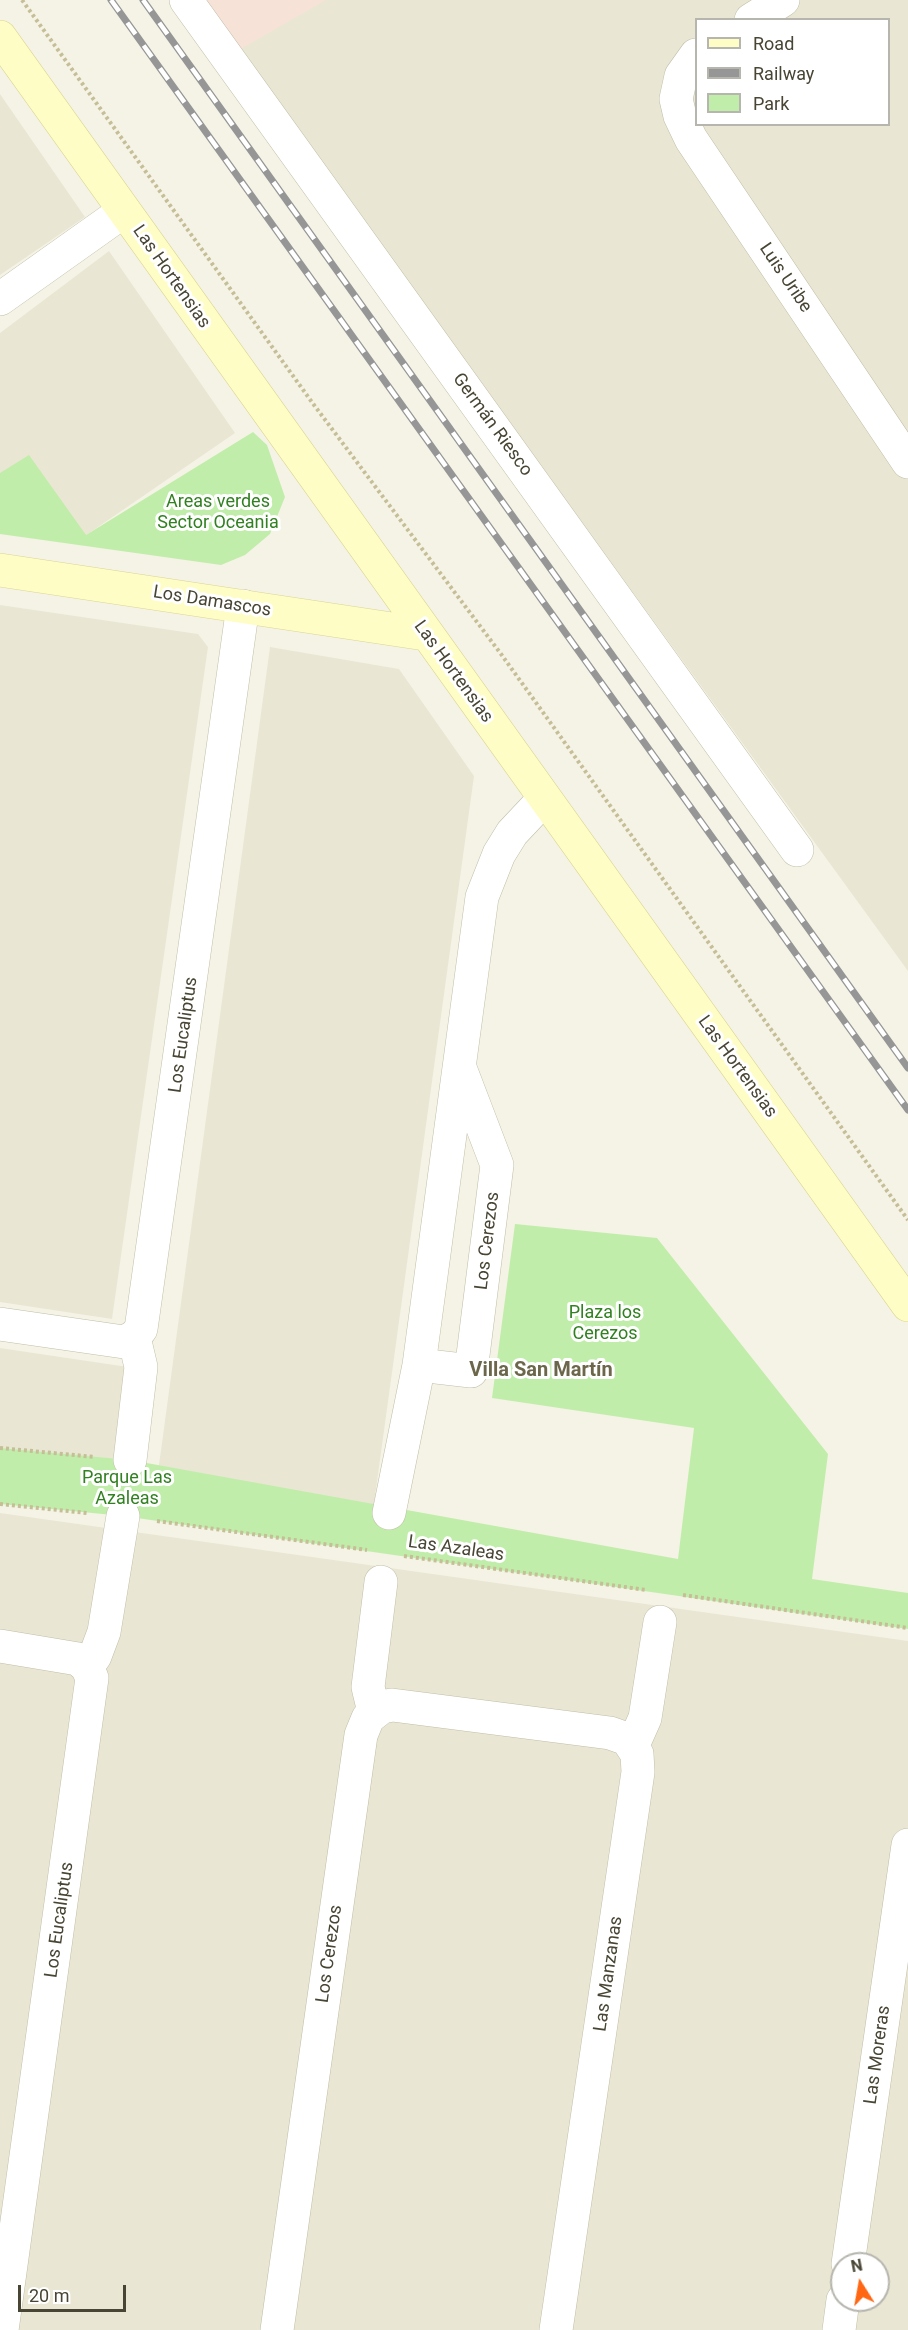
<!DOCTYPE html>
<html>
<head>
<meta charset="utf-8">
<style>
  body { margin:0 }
  #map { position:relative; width:908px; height:2330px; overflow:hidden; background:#f5f3e6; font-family:Roboto,sans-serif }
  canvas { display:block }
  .legend { position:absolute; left:695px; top:18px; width:195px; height:108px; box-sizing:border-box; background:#fff; border:2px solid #b6b5ae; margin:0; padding:8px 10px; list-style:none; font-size:18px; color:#484534 }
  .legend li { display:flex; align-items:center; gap:12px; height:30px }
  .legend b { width:30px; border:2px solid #b6b5ae }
  .north { position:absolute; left:830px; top:2252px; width:60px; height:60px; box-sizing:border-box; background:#fff; border:2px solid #b6b5ae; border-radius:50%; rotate:349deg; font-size:16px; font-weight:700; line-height:24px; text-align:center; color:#484534 }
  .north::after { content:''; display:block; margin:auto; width:21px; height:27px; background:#ff6713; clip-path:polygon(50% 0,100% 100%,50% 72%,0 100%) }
  .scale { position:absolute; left:18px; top:2285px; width:108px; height:27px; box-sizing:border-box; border:3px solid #484534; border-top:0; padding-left:8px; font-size:18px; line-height:21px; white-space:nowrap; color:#484534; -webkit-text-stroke:4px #fff; paint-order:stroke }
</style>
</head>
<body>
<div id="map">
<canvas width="908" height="2330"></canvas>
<ul class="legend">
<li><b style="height:8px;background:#fffdc6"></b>Road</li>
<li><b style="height:8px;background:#969696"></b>Railway</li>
<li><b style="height:16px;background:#c1edaa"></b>Park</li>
</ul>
<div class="north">N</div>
<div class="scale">20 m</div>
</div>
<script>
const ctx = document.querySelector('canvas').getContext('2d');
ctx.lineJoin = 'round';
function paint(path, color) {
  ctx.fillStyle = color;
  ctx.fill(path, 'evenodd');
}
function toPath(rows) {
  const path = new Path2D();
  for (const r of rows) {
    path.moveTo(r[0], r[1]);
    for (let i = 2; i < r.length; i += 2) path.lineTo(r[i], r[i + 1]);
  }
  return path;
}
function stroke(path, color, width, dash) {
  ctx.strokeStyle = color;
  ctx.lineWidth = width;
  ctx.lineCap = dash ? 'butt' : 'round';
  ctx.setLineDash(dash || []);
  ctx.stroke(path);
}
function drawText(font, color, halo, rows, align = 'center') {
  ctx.font = font + ' Roboto,sans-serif';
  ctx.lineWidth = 6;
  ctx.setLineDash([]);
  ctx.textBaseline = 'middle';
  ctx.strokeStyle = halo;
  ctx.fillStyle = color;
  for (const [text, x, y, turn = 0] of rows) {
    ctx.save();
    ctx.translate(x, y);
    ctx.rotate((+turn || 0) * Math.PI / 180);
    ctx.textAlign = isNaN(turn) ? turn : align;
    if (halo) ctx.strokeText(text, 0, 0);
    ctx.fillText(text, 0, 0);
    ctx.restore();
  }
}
const residential = toPath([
  [204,0,908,0,908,971,239,50],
  [696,20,888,20,888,124,696,124],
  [0,94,85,217,0,275],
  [109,251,235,433,82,538,25,458,0,475,0,333],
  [0,605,198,634,208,647,112,1319,0,1302],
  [270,647,399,669,474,776,372,1518,156,1487],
  [0,1348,128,1367,111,1481,0,1465],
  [0,1513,908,1641,908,2330,0,2330],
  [842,2264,878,2264,878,2300,842,2300]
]);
const medical = toPath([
  [204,0,326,0,239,50]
]);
const green = toPath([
  [253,432,267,445,285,497,270,534,245,555,221,565,0,534,0,473,29,455,86,535],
  [515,1224,657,1238,828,1454,812,1579,908,1593,908,1629,123,1516,0,1504,0,1448,130,1460,678,1559,694,1428,492,1398]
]);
const path = toPath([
  [22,0,314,405,501,654,908,1220],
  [0,1448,95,1457],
  [0,1504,87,1513],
  [157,1521,367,1550],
  [404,1556,646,1590],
  [683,1595,908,1628]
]);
const street = toPath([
  [186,0,797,850],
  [751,20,783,0],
  [696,55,681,76,676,99,680,116,691,139,908,462],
  [0,299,124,211],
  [0,1324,124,1342,134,1337,141,1329,243,606],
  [419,1365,471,1371,497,1165,460,1068],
  [130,1460,141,1367,134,1337],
  [389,1513,419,1365,482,897,499,854,512,833,544,799],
  [0,1646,78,1659,87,1667,92,1678,2,2330],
  [87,1667,95,1656,104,1632,123,1516],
  [374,1712,368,1687,381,1582],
  [633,1745,645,1718,660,1622],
  [848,2264,908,1845],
  [277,2330,361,1735,368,1718,382,1707,392,1705,610,1733,627,1739,637,1754,638,1772,556,2330],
  [839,2330,843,2300]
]);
const secondary = toPath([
  [0,37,908,1305],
  [0,570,425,634]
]);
const rail = toPath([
  [111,0,908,1110],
  [143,0,908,1068]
]);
const streetNames = [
  ["Las Hortensias",171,277,55],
  ["Luis Uribe",785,278,56],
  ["Germán Riesco",492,425,54],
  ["Los Damascos",212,602,9],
  ["Las Hortensias",453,672,54],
  ["Los Eucaliptus",184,1035,-82],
  ["Las Hortensias",737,1067,54],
  ["Los Cerezos",488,1241,-83],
  ["Las Azaleas",456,1549,8],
  ["Los Eucaliptus",60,1920,-82],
  ["Los Cerezos",330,1954,-82],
  ["Las Manzanas",609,1974,-82],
  ["Las Moreras",878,2055,-82]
];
const parkNames = [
  ["Areas verdes",218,502],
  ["Sector Oceania",218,523],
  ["Plaza los",605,1313],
  ["Cerezos",605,1334],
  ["Parque Las",127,1478],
  ["Azaleas",127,1499]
];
const neighbourhoodNames = [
  ["Villa San Martín",541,1371]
];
paint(residential, '#e9e7d3');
paint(medical, '#f7e2d8');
paint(green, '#c1edaa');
stroke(street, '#c1bea7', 34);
stroke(secondary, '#d9d591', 34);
stroke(path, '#c5be97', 4, [3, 3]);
stroke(street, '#fff', 33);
stroke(secondary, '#fffdc6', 33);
stroke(rail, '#969696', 7);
stroke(rail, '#fff', 4.5, [14]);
drawText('18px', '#484534', '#fff', streetNames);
drawText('18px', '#318121', '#fff', parkNames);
drawText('bold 20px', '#6c664a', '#fff', neighbourhoodNames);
</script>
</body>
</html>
